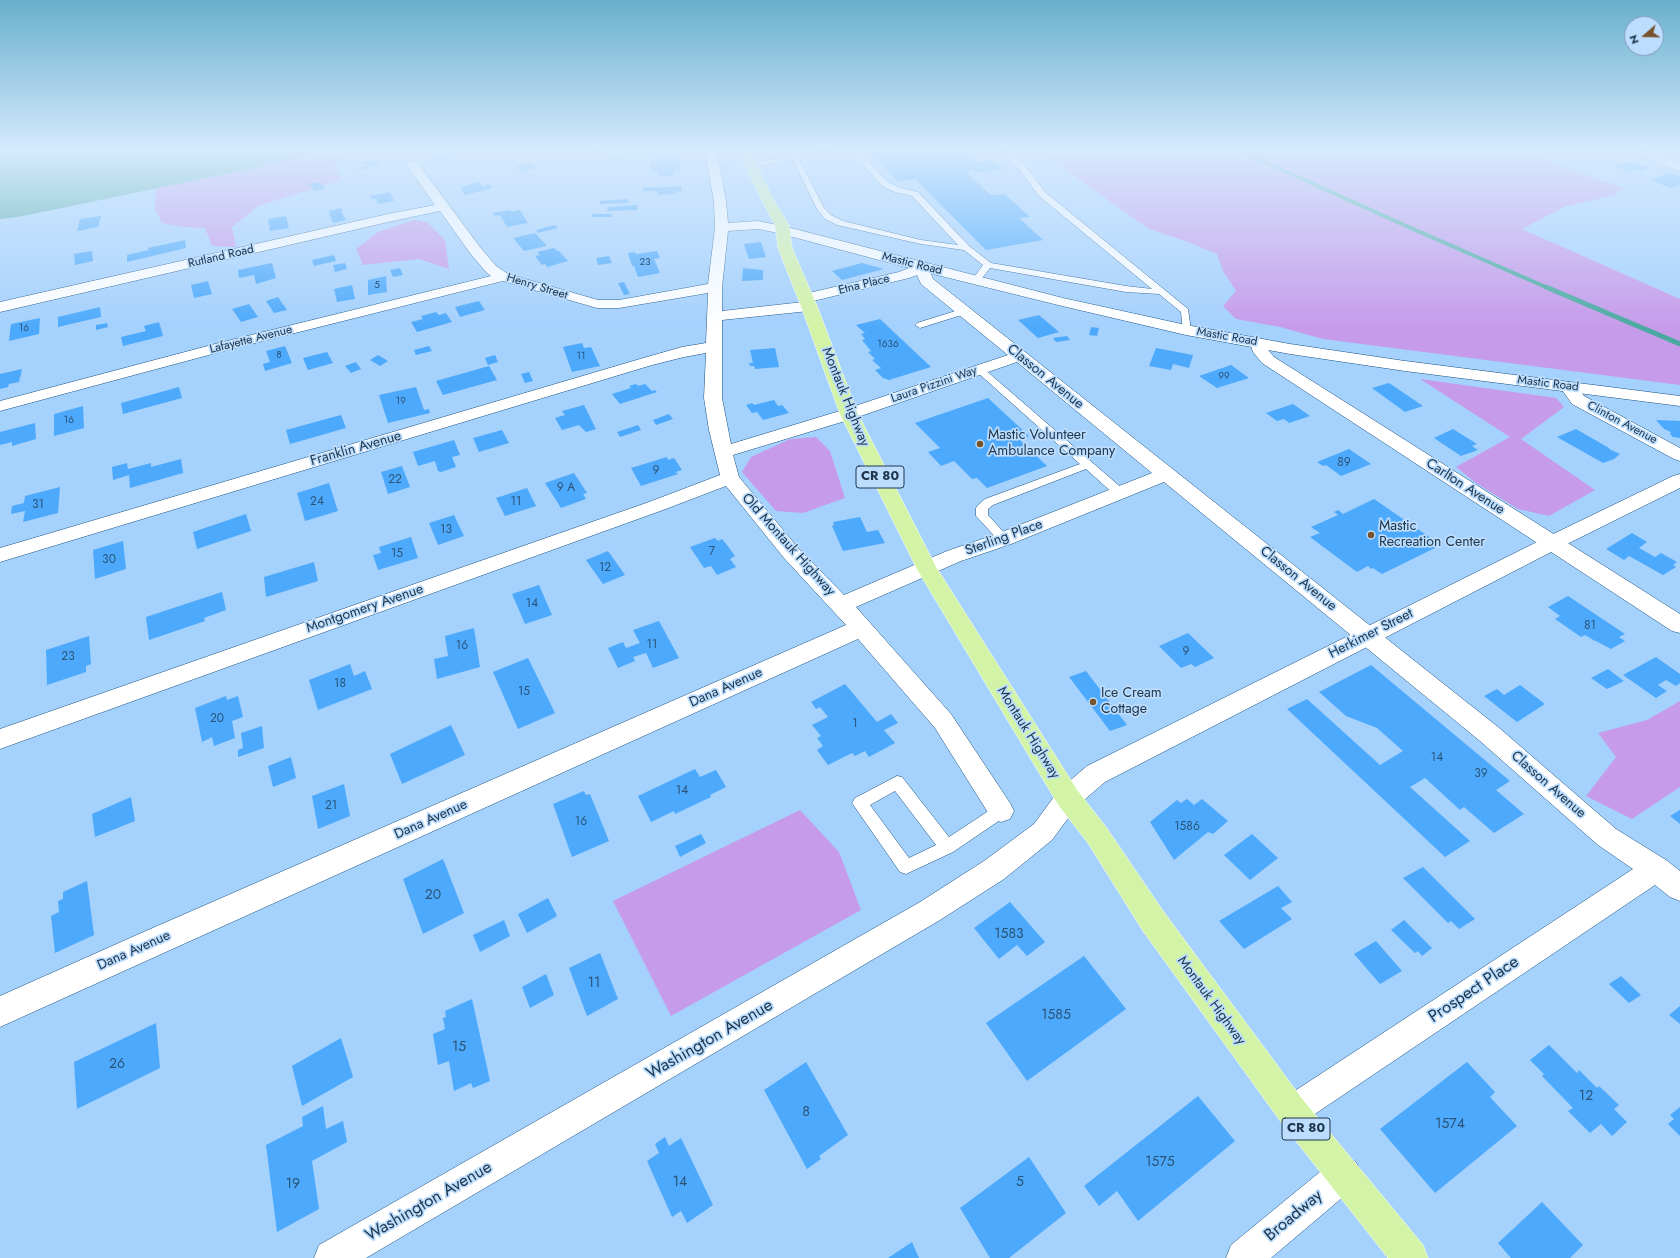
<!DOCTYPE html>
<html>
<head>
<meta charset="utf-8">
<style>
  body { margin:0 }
  #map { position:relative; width:1680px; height:1258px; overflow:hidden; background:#a5d1fd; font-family:Jost,sans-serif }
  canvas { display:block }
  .north { position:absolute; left:1624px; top:16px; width:40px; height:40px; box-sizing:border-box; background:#bcddfe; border:1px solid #7e9bb7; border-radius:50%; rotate:250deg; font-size:11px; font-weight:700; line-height:16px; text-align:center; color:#20374c }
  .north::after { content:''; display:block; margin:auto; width:14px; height:18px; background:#76532c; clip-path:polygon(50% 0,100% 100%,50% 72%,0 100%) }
</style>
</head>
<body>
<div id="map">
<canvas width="1680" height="1258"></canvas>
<div class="north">N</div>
</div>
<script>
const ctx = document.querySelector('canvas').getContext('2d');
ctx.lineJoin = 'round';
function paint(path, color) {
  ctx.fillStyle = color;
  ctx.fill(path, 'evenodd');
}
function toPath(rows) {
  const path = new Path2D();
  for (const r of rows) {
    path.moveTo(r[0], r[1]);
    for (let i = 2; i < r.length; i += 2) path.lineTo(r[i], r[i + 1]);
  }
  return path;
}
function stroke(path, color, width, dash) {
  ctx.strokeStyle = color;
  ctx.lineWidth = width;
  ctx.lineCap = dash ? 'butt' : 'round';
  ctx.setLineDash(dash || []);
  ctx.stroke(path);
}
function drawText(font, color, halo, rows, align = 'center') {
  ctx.font = font + ' Jost,sans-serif';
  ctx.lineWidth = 3.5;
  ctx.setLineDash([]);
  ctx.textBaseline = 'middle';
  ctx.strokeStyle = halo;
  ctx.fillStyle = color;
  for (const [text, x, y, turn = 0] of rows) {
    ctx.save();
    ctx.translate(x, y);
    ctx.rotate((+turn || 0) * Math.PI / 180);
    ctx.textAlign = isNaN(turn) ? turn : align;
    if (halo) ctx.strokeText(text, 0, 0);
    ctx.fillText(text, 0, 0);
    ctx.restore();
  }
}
const green = toPath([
  [317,152,380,152,350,156,333,164,342,180,258,206,232,227,236,247,212,246,205,228,183,227,162,223,155,209,156,188,250,169],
  [1040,152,1540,152,1556,165,1624,188,1614,195,1564,207,1522,229,1680,299,1680,385,1323,339,1280,327,1236,319,1223,306,1236,291,1223,271,1217,254,1191,243,1149,229],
  [414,220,427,222,445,240,449,269,419,259,363,265,356,249,378,232],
  [1420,379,1556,398,1564,407,1521,439,1595,490,1549,516,1518,509,1476,483,1456,467,1510,437],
  [816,437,830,451,845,498,803,513,776,511,742,472,751,457,790,439],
  [1680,701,1680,787,1632,819,1586,796,1616,757,1598,733,1647,720],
  [800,810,839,852,861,910,671,1016,613,901]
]);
const water = toPath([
  [0,152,317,152,250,169,18,217,0,219]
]);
const streamFar1 = toPath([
  [1243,152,1404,225,1548,288]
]);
const stream = toPath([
  [1546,287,1680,344]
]);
const building = toPath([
  [656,152,660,152,661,154,637,156,636,155],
  [869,152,966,152,977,162,992,160,1003,169,977,173,973,170,966,172,991,195,1005,194,1030,217,1019,218,1043,240,986,250,915,179,898,182],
  [1576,152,1598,152,1598,153,1585,156],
  [453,153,456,157,435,161,432,158],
  [634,155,635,157,609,160,608,158],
  [681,157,680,170,674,171,673,176,658,176,659,171,650,171,652,158],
  [374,159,380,165,360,170,358,168,366,166,362,162],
  [1630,161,1650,168,1640,172,1634,170,1630,172,1614,166],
  [531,163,536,168,521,172,516,166],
  [1670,173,1680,176,1680,185,1671,188,1649,180],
  [320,182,325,189,314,191,309,184],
  [479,182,483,186,489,184,493,188,465,195,461,191,463,190,460,187],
  [681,186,682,191,676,192,676,194,658,195,658,191,643,191,643,188],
  [390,192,394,201,378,204,376,199,372,199,370,196],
  [628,199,628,203,600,204,600,201],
  [638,205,637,210,607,211,608,207],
  [341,208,343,211,341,211,346,220,333,223,329,214,330,213,329,211],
  [510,210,511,212,520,210,528,223,507,227,500,215,495,216,493,213],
  [593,214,613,214,611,217,591,217],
  [101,216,98,227,77,231,80,219],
  [286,216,289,228,270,231,268,219],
  [555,225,558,228,538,233,536,230],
  [535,233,547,246,524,251,513,238],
  [185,240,186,248,127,262,127,255,149,250,148,248],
  [761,242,766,257,749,259,744,244],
  [554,248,557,251,559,251,568,261,547,267,545,264,542,265,535,256,540,255,537,252],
  [92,251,93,261,75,265,74,254],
  [657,251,660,258,654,259,660,273,638,277,634,266,632,266,628,253,635,252,636,254],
  [334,255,336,261,314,266,312,260],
  [609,256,612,263,598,265,596,258],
  [272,263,276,278,256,284,254,275,239,278,238,270],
  [345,263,347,269,335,272,333,265],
  [862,263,884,269,842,280,832,271],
  [400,268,403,275,393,277,390,270],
  [743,268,763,270,763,280,742,281],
  [386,276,387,292,368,295,368,280],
  [208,281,212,294,194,298,191,285],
  [624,282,630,294,624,295,618,283],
  [352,285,355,299,337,302,334,289],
  [278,297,287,310,274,313,266,301],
  [479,301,485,310,460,317,455,307],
  [249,304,258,317,241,322,232,309],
  [100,307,101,317,58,327,58,317],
  [436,312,439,315,446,313,452,322,417,332,411,322,423,319,421,316],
  [1039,315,1059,332,1038,338,1018,320],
  [40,318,39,334,9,341,11,324],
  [880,319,931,367,889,380,883,378,875,370,881,368,872,360,875,359,868,352,871,351,862,340,865,339,861,334,865,333,856,325],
  [159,322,163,336,123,346,121,337,146,331,144,326],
  [107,323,108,327,96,330,96,325],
  [1091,327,1099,328,1097,336,1089,335],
  [1067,336,1070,340,1056,342,1053,338],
  [582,343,584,348,591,347,600,366,572,372,563,347],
  [285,346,292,363,265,371,263,364,270,362,266,351],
  [429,346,432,351,416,355,414,350],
  [775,348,779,367,755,369,754,366,750,366,749,363,753,363,750,350],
  [1156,348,1193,355,1189,368,1173,364,1171,370,1149,366],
  [327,352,333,363,308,370,303,358],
  [378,355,388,361,380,366,370,360],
  [495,355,498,362,488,365,485,358],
  [356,362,361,369,351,373,345,366],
  [1231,365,1249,378,1217,388,1199,376],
  [489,366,497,380,443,395,436,381],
  [22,369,19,382,9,384,8,387,0,389,0,374],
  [529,372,533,381,525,383,521,374],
  [1389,383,1423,406,1405,412,1372,388],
  [636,384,638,386,645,384,652,391,655,390,657,392,620,404,612,394,631,388,629,386],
  [179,387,182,398,123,414,121,403],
  [416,387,424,410,429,409,430,413,388,423,379,395],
  [988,398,1029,436,1019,439,1047,466,987,488,977,478,972,479,954,461,941,466,928,452,940,448,915,423],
  [774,400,778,406,782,405,789,413,763,420,757,412,752,413,746,405,752,403,754,405],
  [1293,404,1310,416,1289,423,1284,419,1277,421,1266,413],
  [584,405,596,429,586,432,579,425,562,430,555,418,565,415,562,411],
  [83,406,84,428,54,436,54,414],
  [669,414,673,419,656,425,653,420],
  [341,415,346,428,290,444,286,430],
  [1656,420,1680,421,1680,438,1673,437,1670,434,1671,432,1664,429],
  [35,423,36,439,12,446,12,442,0,445,0,432],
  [638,425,641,430,620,437,617,432],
  [1453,429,1477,444,1472,446,1478,450,1461,456,1434,438],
  [1576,429,1609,448,1609,449,1620,454,1614,459,1603,463,1557,437],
  [502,430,509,443,479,452,473,438],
  [454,440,460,455,452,457,456,467,441,472,438,471,435,461,418,466,413,452],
  [1349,449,1371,464,1341,476,1326,465,1323,466,1317,462],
  [667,457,668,460,674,458,682,470,676,472,678,474,641,486,631,468],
  [181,459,183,473,130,488,129,475,113,480,112,467,127,463,128,469,151,463,151,467],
  [402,466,410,487,388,494,381,472],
  [574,473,587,493,583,494,586,499,561,508,545,483],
  [329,483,338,511,305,521,297,493],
  [60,487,58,513,23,522,25,511,11,514,12,506,24,503,25,496],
  [527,488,536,506,505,516,496,498],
  [1374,499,1441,545,1382,574,1373,568,1371,569,1368,566,1357,572,1310,537,1320,533,1311,527,1338,515,1334,512,1338,510,1343,514],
  [246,514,251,531,197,549,193,532],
  [454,515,464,536,438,545,429,523],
  [860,517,867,532,878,530,885,543,843,551,832,526,834,525,833,522],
  [1632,533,1647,542,1639,548,1655,557,1661,553,1677,562,1673,565,1676,567,1663,575,1629,556,1624,560,1606,549],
  [411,537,418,558,378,570,373,555,381,553,379,547],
  [715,538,718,541,722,539,727,545,735,556,730,559,736,567,717,575,711,566,704,568,690,547],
  [123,541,126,569,95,579,93,550],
  [608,551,625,575,603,584,586,560],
  [314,562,318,581,266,597,264,577],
  [539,585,552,615,525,624,512,594],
  [222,592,226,610,204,618,205,621,149,640,146,617],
  [1568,596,1625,634,1619,637,1625,641,1611,649,1596,641,1595,641,1585,635,1581,637,1555,619,1560,616,1548,607],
  [659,621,679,658,653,668,646,653,633,657,635,661,618,668,608,648,623,642,626,648,640,643,633,630],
  [474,628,480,667,437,679,434,659,448,656,445,636],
  [1188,633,1214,658,1195,667,1191,664,1181,668,1159,646],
  [89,636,91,664,86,666,86,672,47,685,46,650],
  [1656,657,1680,674,1680,683,1676,686,1666,680,1658,685,1667,691,1656,698,1623,675],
  [528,658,555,713,518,729,493,672],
  [350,664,354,676,365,671,372,689,318,710,309,680],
  [1371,665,1510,781,1496,790,1524,814,1494,833,1464,807,1460,810,1425,778,1410,787,1470,841,1445,857,1287,709,1307,699,1380,765,1403,751,1377,728,1346,716,1319,692],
  [1608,669,1624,681,1607,689,1591,678],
  [1086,671,1127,725,1110,731,1069,677],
  [845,684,877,722,891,714,898,723,884,730,895,743,869,757,865,751,855,756,852,753,828,765,817,750,823,746,817,738,821,736,812,725,828,717,820,707,816,709,811,702],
  [1520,685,1545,704,1517,722,1484,696,1497,689,1504,695],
  [226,696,227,700,238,696,243,717,232,721,235,738,214,746,212,737,202,742,195,708],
  [451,725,465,755,402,784,390,754],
  [262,726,264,748,238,757,238,750,243,748,241,733],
  [291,757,296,778,273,787,268,766],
  [695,769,700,777,716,770,726,787,710,795,711,797,675,814,674,811,651,822,638,796],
  [344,784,350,816,318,829,312,796],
  [584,791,586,795,590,794,609,841,572,857,553,804],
  [131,797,135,821,95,837,92,814],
  [1187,799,1194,805,1202,799,1228,821,1213,834,1208,832,1174,860,1150,822,1177,800,1181,803],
  [1680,810,1680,824,1670,816],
  [701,834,706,843,680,857,675,846],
  [1252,834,1278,858,1250,880,1224,855],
  [443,859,464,913,423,934,403,879],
  [1423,867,1475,919,1459,929,1451,921,1448,923,1403,878],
  [87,881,94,935,55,953,51,916,59,912,58,901,63,899,63,892],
  [1278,886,1292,902,1281,908,1292,919,1244,949,1219,921],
  [548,898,557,916,527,933,518,914],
  [1010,902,1045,942,1027,956,1017,945,999,959,974,928],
  [504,920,510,936,480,952,473,935],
  [1404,920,1432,948,1422,956,1418,951,1415,953,1391,930],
  [1376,941,1402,971,1380,984,1354,954],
  [600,953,618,999,587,1016,569,968],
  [1084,956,1126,1009,1027,1081,986,1023],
  [546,974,554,995,530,1008,522,987],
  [1621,976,1641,995,1629,1003,1609,984],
  [472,999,490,1081,473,1088,471,1083,454,1091,449,1061,438,1065,433,1034,445,1029,443,1018,446,1017,445,1011],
  [1680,1006,1680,1024,1669,1015],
  [156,1023,160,1068,77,1109,74,1062],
  [341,1038,353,1077,302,1106,292,1066],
  [1549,1045,1577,1073,1579,1070,1597,1088,1599,1086,1619,1105,1614,1109,1627,1122,1612,1136,1601,1124,1590,1133,1568,1111,1573,1108,1542,1076,1544,1074,1530,1060],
  [806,1062,848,1135,819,1156,821,1159,807,1169,764,1090],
  [1467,1062,1495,1092,1490,1097,1517,1126,1435,1193,1380,1129],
  [1198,1096,1235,1141,1138,1221,1117,1191,1099,1206,1084,1186],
  [323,1106,326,1129,343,1121,347,1142,312,1161,319,1209,277,1232,266,1145,303,1126,302,1117],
  [1680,1107,1680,1136,1668,1124,1674,1119,1670,1115],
  [665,1137,669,1146,681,1138,713,1205,687,1223,681,1211,672,1217,647,1161,659,1153,655,1144],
  [1029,1157,1066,1213,1009,1258,990,1258,960,1208],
  [1542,1202,1583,1245,1570,1258,1511,1258,1498,1243],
  [912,1242,919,1258,888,1258]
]);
const service = toPath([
  [586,152,604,152,601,154,589,154,586,152],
  [817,152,834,152,799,159,824,208,831,215,843,221,921,240,958,245,912,196,895,192,882,186,852,152,859,152,888,182,900,188,918,192,969,246,991,263,1126,286,1152,289,1039,196,1018,168,1000,152,1008,152,1024,164,1045,192,1188,309,1191,330,1186,333,1183,332,1181,312,1159,294,1126,292,990,268,979,282,973,282,972,280,983,265,964,250,921,244,837,225,825,219,817,209,793,160,751,167,747,165,751,163,817,152],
  [965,308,969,311,968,313,920,328,915,325,917,323,965,308],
  [980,367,983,368,1124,490,1126,493,1124,496,1116,496,1086,469,993,505,988,509,988,515,1010,539,1008,542,1000,542,976,516,976,508,978,505,985,499,1080,464,977,372,975,370,980,367],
  [897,776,902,777,949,837,996,806,1001,804,1006,806,1009,811,1006,816,953,852,906,874,900,872,852,803,855,798,897,776],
  [895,791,936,845,909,858,870,805,895,791]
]);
const minor = toPath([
  [705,152,717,152,726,201,728,223,758,221,788,227,790,230,788,233,783,234,758,229,728,231,722,287,722,311,803,302,800,301,798,298,800,295,899,272,922,263,927,264,933,279,1498,727,1616,829,1666,860,1680,871,1680,901,1670,897,1655,885,1303,1122,1292,1127,1281,1122,1276,1111,1281,1100,1633,869,1598,845,1480,741,1164,482,1011,544,961,561,856,607,951,714,1010,803,1014,811,1010,819,1001,822,992,819,935,728,858,639,0,1027,0,996,139,934,846,625,784,558,726,486,663,510,0,749,0,729,649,502,720,475,709,430,704,398,706,353,684,357,652,365,0,562,0,548,640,359,682,347,706,343,708,293,619,308,597,308,503,281,231,349,0,411,0,401,219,343,491,276,486,272,470,253,440,211,388,222,0,312,0,302,388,214,435,205,406,164,408,161,412,160,416,161,480,247,496,266,508,274,598,300,619,300,708,284,715,228,714,201,705,152],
  [917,275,921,284,1008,355,843,410,731,444,722,398,722,320,809,311,814,309,817,306,814,303,809,302,909,278,917,275],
  [1017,362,1152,473,997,534,947,551,844,595,798,548,739,477,733,455,855,418,1017,362],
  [1633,152,1651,152,1680,163,1680,171,1635,154,1633,152],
  [1258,338,1264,340,1269,351,1274,357,1680,614,1680,633,1672,631,1262,363,1253,352,1250,343,1252,340,1258,338],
  [1568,382,1574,383,1584,396,1680,448,1680,461,1674,459,1572,404,1560,387,1562,383,1568,382],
  [1068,787,1077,790,1081,798,1077,806,1052,840,1004,879,940,920,366,1258,314,1258,319,1245,920,902,984,861,1034,824,1059,790,1068,787],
  [1344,1157,1356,1162,1361,1174,1356,1186,1271,1258,1226,1258,1231,1245,1332,1162,1344,1157]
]);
const secondary = toPath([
  [783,226,1063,298,1186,325,1290,344,1405,361,1680,396,1680,406,1405,371,1290,354,1186,335,1058,305,917,270,778,233,776,230,778,227,783,226],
  [1680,474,1680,488,1559,548,1105,782,1077,806,1068,809,1059,806,1055,798,1059,790,1087,766,1545,538,1673,476,1680,474]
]);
const primary = toPath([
  [739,152,751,152,772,197,789,225,792,248,817,306,858,414,936,567,1077,790,1106,827,1163,911,1303,1100,1423,1245,1428,1258,1388,1258,1281,1122,1143,931,1088,843,1059,806,917,569,840,414,801,306,778,248,775,225,760,197,739,152]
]);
const markers = [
  [980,444,4,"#76532c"],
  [1371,535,4,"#76532c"],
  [1093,702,4,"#76532c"]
];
const farNumbernames = [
  ["23",645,263],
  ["5",377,286],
  ["16",24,329],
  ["1636",888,345],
  ["8",279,356],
  ["11",581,357],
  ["99",1224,377],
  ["19",401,402],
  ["16",69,421]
];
const farStreetnames = [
  ["Rutland Road",221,257,-13],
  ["Mastic Road",912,264,14],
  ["Etna Place",864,285,-14],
  ["Henry Street",537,287,17],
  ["Mastic Road",1227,337,10],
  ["Lafayette Avenue",251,340,-14],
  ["Mastic Road",1548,384,7],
  ["Laura Pizzini Way",934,385,-19],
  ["Clinton Avenue",1622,423,28]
];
const numberNames = [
  ["89",1344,463],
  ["9",656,471],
  ["22",395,480],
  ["9 A",566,488],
  ["24",317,502],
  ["11",516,502],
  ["31",38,505],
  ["13",446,530],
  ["7",712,552],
  ["15",397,554],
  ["30",109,560],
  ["12",605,568],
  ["14",532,604],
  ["81",1590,626],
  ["11",652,645],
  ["16",462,646],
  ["9",1186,652],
  ["23",68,657],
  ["18",340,684],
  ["15",524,692],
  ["20",217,719],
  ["1",855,724],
  ["14",1437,758],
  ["39",1481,774],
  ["14",682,791],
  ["21",331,806],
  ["16",581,822],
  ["1586",1187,827]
];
const shields = [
  [880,477,48],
  [1306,1129,48]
];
const shieldNames = [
  ["CR 80",880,477],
  ["CR 80",1306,1129]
];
const streetNames = [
  ["Classon Avenue",1045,377,39],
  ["Montauk Highway",845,397,68],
  ["Franklin Avenue",356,449,-16],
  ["Carlton Avenue",1465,487,33],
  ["Sterling Place",1004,538,-20],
  ["Old Montauk Highway",788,545,48],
  ["Classon Avenue",1298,579,39],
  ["Montgomery Avenue",365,609,-19],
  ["Herkimer Street",1371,634,-27],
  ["Dana Avenue",726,688,-24],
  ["Montauk Highway",1028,733,58],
  ["Classon Avenue",1548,785,41],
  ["Dana Avenue",431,820,-24],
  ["Dana Avenue",134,951,-24],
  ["Montauk Highway",1211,1001,54]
];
const poiNames = [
  ["Mastic Volunteer",988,436],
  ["Ambulance Company",988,452],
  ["Mastic",1379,527],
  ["Recreation Center",1379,543],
  ["Ice Cream",1101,694],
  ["Cottage",1101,710]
];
const nearNumbernames = [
  ["20",433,896],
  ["1583",1009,935],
  ["11",594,984],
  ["1585",1056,1016],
  ["15",459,1048],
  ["26",117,1065],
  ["12",1586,1097],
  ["8",806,1113],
  ["1574",1450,1125],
  ["1575",1160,1163],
  ["14",680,1183],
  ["5",1020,1183],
  ["19",293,1185]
];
const nearStreetnames = [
  ["Prospect Place",1474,990,-34],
  ["Washington Avenue",710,1040,-30],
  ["Washington Avenue",429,1202,-30],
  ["Broadway",1294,1216,-40]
];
paint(green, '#c69bea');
paint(water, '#4ca9a2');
stroke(streamFar1, '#4ca9a2', 4);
stroke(stream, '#4ca9a2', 5);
paint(building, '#4da9fb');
stroke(service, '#1a5180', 1);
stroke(minor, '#1a5180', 1);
stroke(secondary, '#1a5180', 1);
stroke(primary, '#fff', 1);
paint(service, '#fff');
paint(minor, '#fff');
paint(secondary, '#fff');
paint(primary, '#d3f3a6');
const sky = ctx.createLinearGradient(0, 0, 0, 328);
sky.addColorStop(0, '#69b0cc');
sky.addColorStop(0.46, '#d6eafe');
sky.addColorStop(1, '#d6eafe00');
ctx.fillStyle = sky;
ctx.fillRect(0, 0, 1680, 328);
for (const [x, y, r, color] of markers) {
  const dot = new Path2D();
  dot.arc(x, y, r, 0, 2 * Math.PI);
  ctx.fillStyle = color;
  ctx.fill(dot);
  stroke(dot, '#bcddfe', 1.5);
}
drawText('10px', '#2b5478', null, farNumbernames);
drawText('12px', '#20374c', '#bcddfe', farStreetnames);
drawText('12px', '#2b5478', null, numberNames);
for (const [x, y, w] of shields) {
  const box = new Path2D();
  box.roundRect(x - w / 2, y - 11, w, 22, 3);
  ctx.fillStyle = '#bcddfe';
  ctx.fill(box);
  stroke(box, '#20374c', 1);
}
drawText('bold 13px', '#20374c', null, shieldNames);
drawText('14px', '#20374c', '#bcddfe', streetNames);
drawText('14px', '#20374c', '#bcddfe', poiNames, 'left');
drawText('14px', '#2b5478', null, nearNumbernames);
drawText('17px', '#20374c', '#bcddfe', nearStreetnames);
</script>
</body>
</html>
